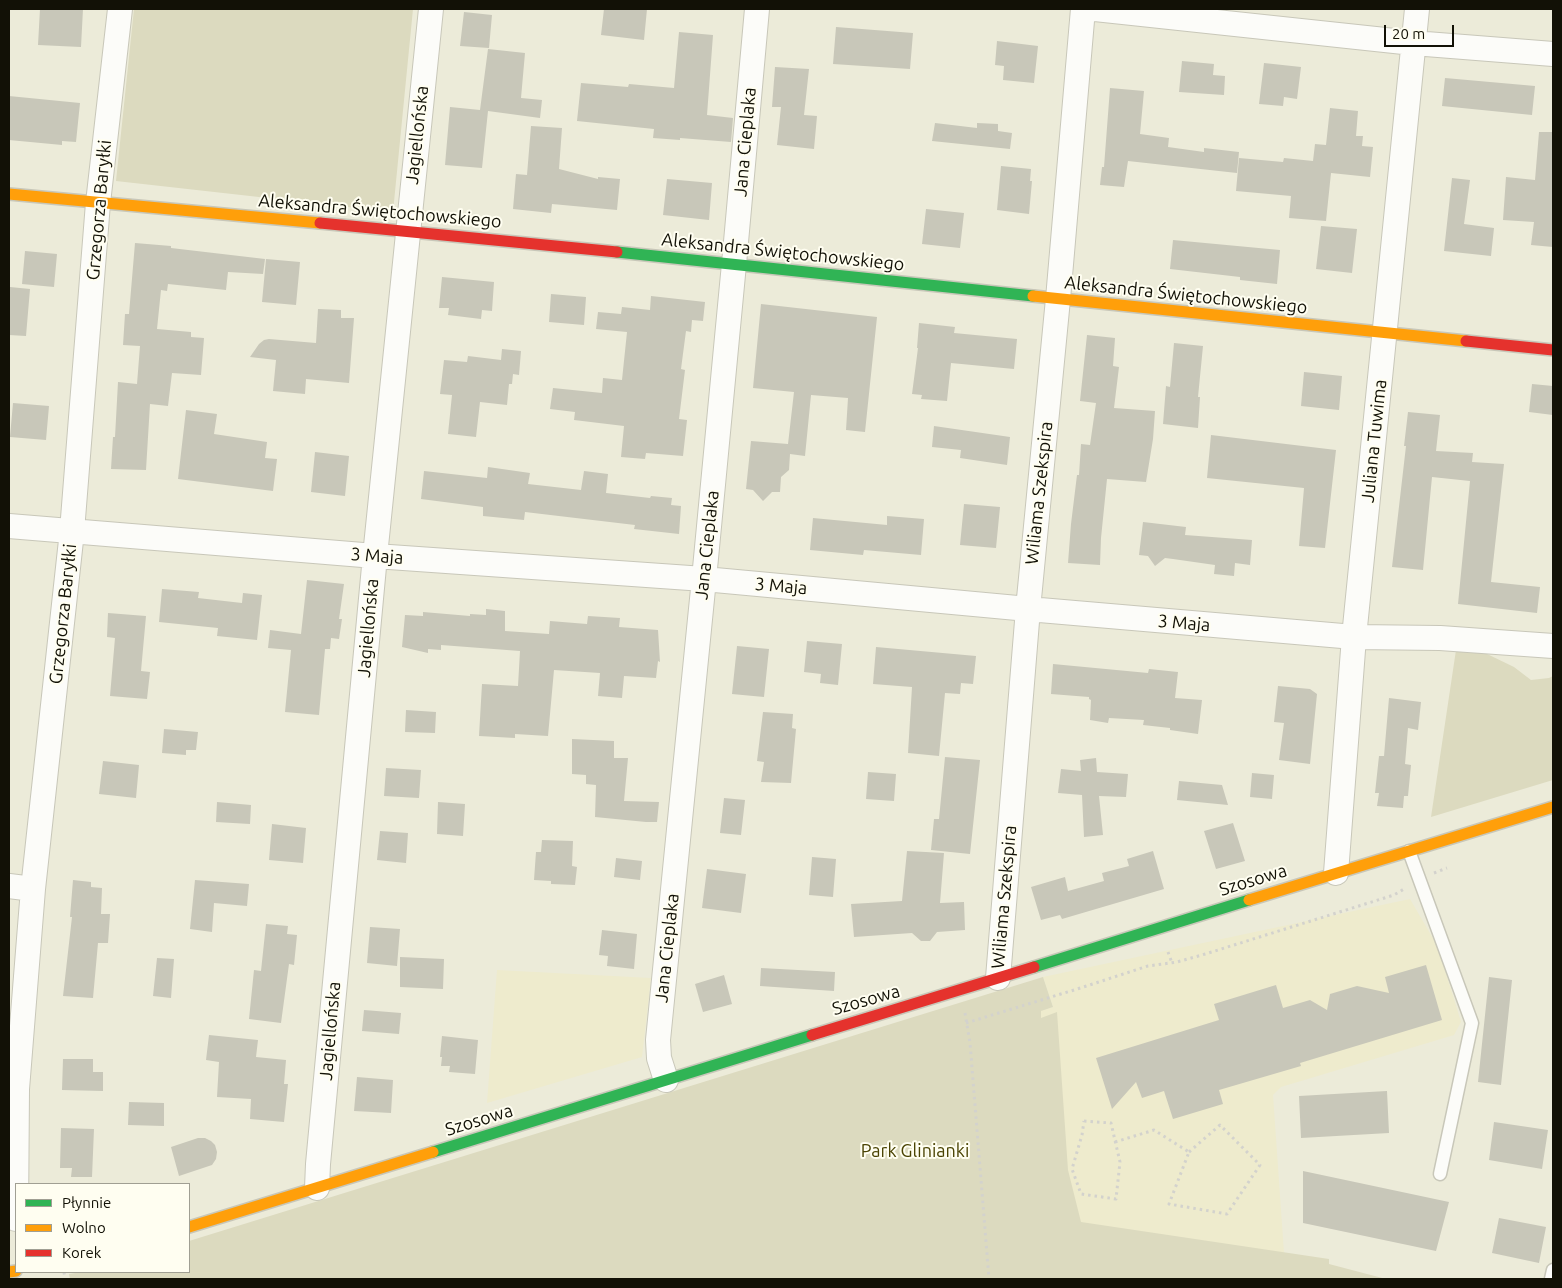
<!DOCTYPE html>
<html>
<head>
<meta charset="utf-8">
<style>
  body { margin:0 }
  #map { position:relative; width:1562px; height:1288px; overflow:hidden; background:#ecebd9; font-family:Ubuntu,sans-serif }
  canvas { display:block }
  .frame { position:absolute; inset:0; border:10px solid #121106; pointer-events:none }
  .legend { position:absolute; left:15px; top:1183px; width:175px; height:90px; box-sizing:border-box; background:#fffef1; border:1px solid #a09f93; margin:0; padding:6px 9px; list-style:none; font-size:15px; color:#121106 }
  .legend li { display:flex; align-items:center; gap:10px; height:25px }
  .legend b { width:25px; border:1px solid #a09f93 }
  .scale { position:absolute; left:1384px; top:25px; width:70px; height:22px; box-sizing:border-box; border:2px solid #121106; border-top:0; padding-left:6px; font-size:15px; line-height:18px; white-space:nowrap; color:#121106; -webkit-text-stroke:4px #fffef1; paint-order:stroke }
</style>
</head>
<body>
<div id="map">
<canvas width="1562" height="1288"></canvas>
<div class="frame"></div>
<ul class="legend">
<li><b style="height:6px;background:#30b455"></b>Płynnie</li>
<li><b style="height:6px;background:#ff9f0a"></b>Wolno</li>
<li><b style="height:6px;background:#e5322d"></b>Korek</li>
</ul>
<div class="scale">20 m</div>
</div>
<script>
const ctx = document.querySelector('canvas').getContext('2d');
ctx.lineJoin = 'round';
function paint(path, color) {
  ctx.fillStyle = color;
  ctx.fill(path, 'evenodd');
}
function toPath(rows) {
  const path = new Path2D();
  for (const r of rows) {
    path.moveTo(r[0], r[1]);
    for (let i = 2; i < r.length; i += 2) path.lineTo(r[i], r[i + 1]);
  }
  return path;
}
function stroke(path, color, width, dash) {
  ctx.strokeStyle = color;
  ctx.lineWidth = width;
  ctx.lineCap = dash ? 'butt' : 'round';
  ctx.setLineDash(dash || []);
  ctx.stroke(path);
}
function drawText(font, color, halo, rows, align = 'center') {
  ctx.font = font + ' Ubuntu,sans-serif';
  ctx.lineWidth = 4;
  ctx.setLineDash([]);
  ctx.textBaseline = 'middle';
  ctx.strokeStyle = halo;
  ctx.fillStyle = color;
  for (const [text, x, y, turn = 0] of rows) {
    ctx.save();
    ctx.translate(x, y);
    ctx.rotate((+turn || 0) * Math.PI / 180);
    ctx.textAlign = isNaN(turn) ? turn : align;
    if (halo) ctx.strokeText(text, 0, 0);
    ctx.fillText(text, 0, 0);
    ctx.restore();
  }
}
const built = toPath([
  [1410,899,1438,947,1461,1022,1454,1035,1281,1087,1273,1095,1284,1253,1046,1221,1040,1011,1053,1007,1043,977],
  [497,970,651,978,642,1057,487,1103]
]);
const green = toPath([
  [134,9,413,9,393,212,116,181],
  [1456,650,1485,653,1514,667,1531,680,1549,678,1553,676,1553,780,1431,817],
  [1043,977,1053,1007,1041,1011,1041,1018,1057,1012,1068,1170,1081,1222,1329,1259,1329,1264,1386,1279,70,1279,69,1274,81,1272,189,1272,189,1241]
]);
const building = toPath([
  [40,9,83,9,81,47,38,45],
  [604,9,647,9,644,40,601,35],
  [464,12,492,15,489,48,460,46],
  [836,27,913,33,910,69,833,64],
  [679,32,713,35,707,115,733,118,731,142,680,138,680,140,653,138,654,129,577,121,581,83,628,87,629,84,674,88],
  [997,41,1038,46,1034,83,1003,80,1004,66,995,65],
  [488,49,525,53,521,98,542,100,540,118,488,111,482,168,445,165,450,107,480,110],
  [1182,61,1214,64,1213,75,1225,76,1224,95,1179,92],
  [1264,63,1301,67,1297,99,1284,97,1283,106,1259,104],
  [775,67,809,69,804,115,817,116,814,149,777,145,781,107,772,107],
  [1445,78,1535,86,1532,115,1442,106],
  [1110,88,1144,91,1140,134,1169,138,1168,147,1204,152,1204,148,1239,152,1237,173,1128,161,1124,187,1100,185,1102,167,1104,167],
  [9,96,80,103,76,142,62,141,62,145,9,140],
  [1330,108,1358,111,1356,136,1363,136,1362,146,1373,147,1370,177,1331,173,1326,221,1289,218,1291,196,1236,191,1239,158,1283,162,1284,158,1313,161,1315,144,1326,145],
  [935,123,977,128,977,123,998,124,998,131,1012,133,1010,149,932,141],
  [531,126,562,128,559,169,598,179,598,177,620,179,617,210,552,204,551,213,513,209,516,174,527,175],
  [1539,132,1553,132,1553,247,1531,245,1534,222,1503,220,1506,177,1535,180],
  [1001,166,1031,169,1030,181,1032,181,1029,214,997,210],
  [1452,178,1470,180,1464,224,1494,228,1491,256,1444,251],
  [667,179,712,183,709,220,663,215],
  [926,209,964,213,960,248,922,244],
  [1321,226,1357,229,1352,273,1316,269],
  [1173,240,1280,250,1277,284,1240,280,1240,277,1170,269],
  [135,243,171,246,171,248,265,259,263,274,228,272,226,290,168,284,167,291,161,290,157,329,191,332,191,337,204,338,201,375,172,373,168,406,150,404,146,470,111,469,113,437,115,437,118,382,137,384,140,346,123,345,125,314,129,314],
  [25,251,57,254,54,287,22,284],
  [266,259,300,262,296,305,262,302],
  [442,277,494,282,492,311,482,310,481,319,448,315,449,308,439,308],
  [10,287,30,289,26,336,9,335],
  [551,294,586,297,584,325,549,322],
  [651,296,705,302,703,321,692,320,691,332,686,331,681,369,685,370,679,419,687,420,683,456,646,453,645,459,621,457,624,426,574,420,575,412,550,409,553,388,602,393,603,378,622,380,627,332,596,329,598,312,621,314,622,307,650,310],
  [761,304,877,317,865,432,846,430,848,398,811,395,805,456,790,454,789,470,781,477,780,492,772,492,763,501,753,490,746,489,751,441,788,444,794,392,753,388],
  [318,309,341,310,341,318,354,318,349,383,306,379,305,394,273,391,276,360,250,357,259,344,264,340,269,339,316,343],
  [919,323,955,327,954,333,1017,339,1014,369,951,363,947,401,921,399,922,395,912,394,918,348,917,348],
  [1087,335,1115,338,1113,366,1119,367,1114,408,1155,411,1153,439,1146,482,1107,479,1101,538,1100,565,1068,563,1071,524,1077,475,1079,475,1081,444,1090,445,1096,403,1080,401],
  [1174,343,1203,346,1198,397,1200,397,1198,428,1163,424,1166,386,1170,387],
  [502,349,521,351,519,375,513,374,512,384,509,384,507,405,480,402,476,437,448,434,452,395,440,394,444,360,467,362,468,356,501,360],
  [1304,372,1342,376,1339,410,1301,406],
  [1532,384,1553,386,1553,415,1529,412],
  [13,403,49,406,46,440,10,437],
  [186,410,217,414,214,434,267,442,265,458,277,459,273,491,178,479],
  [1408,412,1440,415,1436,451,1473,453,1472,462,1504,464,1491,582,1540,587,1537,613,1458,604,1470,481,1432,477,1423,570,1392,567,1406,446,1404,446],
  [934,426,1010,437,1007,465,960,458,961,450,932,447],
  [1211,435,1336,450,1325,548,1299,546,1304,488,1207,478],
  [315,452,349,456,345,496,311,492],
  [488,467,530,473,528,484,581,490,584,471,608,474,606,493,650,498,651,496,672,498,671,505,681,506,679,534,634,529,635,525,525,512,524,520,483,516,483,507,421,499,424,471,487,478],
  [964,504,1000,507,996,548,960,545],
  [887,516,924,519,921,555,864,550,863,555,810,550,813,518,887,525],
  [1143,522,1186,527,1185,535,1252,540,1250,565,1235,563,1234,576,1214,574,1215,565,1173,559,1165,558,1155,566,1148,556,1139,555],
  [307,580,344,584,339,619,342,619,339,639,331,638,330,649,325,649,319,715,285,712,291,650,268,648,270,630,301,634],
  [162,589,199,592,198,598,242,603,243,593,262,595,257,640,217,636,218,628,159,622],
  [486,609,505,611,505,631,549,634,550,621,587,624,588,616,620,618,619,627,658,630,660,662,658,661,656,678,624,676,622,698,598,696,600,673,554,670,548,736,515,734,515,738,479,736,482,684,518,686,520,651,441,645,441,650,428,649,428,653,402,647,405,615,423,616,423,612,470,616,470,614,486,615],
  [108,613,146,616,141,671,150,672,147,699,110,696,115,638,107,637],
  [807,641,842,644,838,685,820,683,821,674,804,672],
  [737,646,769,649,764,697,732,694],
  [876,647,976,656,973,684,961,683,960,694,945,693,939,756,908,753,912,687,873,684],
  [1053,664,1148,673,1149,669,1178,672,1175,698,1202,700,1198,734,1170,730,1170,728,1143,725,1144,720,1109,718,1108,723,1090,720,1091,700,1089,699,1089,697,1051,694],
  [1278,686,1310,689,1317,694,1310,764,1279,760,1284,723,1274,722],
  [1389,698,1421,702,1418,730,1408,728,1405,764,1411,765,1408,796,1404,796,1403,808,1377,806,1379,793,1375,793,1379,756,1384,756],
  [406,710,436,712,435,733,405,732],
  [763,712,793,714,792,728,796,729,791,783,761,782,764,762,757,761],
  [164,729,198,732,196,750,186,750,186,755,162,753],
  [572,739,614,741,614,758,628,758,624,801,659,802,657,822,646,822,595,817,596,785,586,784,586,775,572,774],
  [945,757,980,760,970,854,931,850,934,819,939,819],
  [1096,758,1097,772,1128,774,1126,797,1099,796,1103,835,1084,837,1082,795,1058,793,1061,769,1081,771,1080,760],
  [103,761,139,765,136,798,99,794],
  [386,768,421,770,419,798,384,796],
  [868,772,896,774,894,801,866,799],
  [1252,773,1274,775,1272,799,1250,797],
  [1179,781,1222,785,1228,805,1177,800],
  [724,798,745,800,741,835,720,833],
  [217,802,251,805,250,824,216,822],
  [438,802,465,804,463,836,437,834],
  [1233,823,1245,861,1216,869,1204,831],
  [272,824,306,828,303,863,269,860],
  [380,831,408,833,406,863,377,860],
  [542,840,573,841,572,866,577,867,575,885,551,884,551,881,534,880,536,852,541,852],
  [907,851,944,853,940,903,964,902,965,930,937,932,930,941,921,941,912,933,854,937,851,904,902,901],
  [1153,851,1164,889,1062,919,1060,915,1041,920,1031,887,1065,877,1068,891,1104,881,1102,873,1129,866,1127,859],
  [812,857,836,859,833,897,809,895],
  [616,858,642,861,640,880,614,877],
  [707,869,746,874,741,913,702,908],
  [73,880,91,882,91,887,102,888,101,914,110,914,108,943,98,943,93,998,63,996,72,917,70,917],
  [195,880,249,884,247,906,214,903,212,932,190,929],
  [266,924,288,926,287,934,297,935,294,965,289,964,281,1023,249,1019,254,970,261,971],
  [370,927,400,929,397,966,367,963],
  [602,930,637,934,634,969,607,966,608,956,599,955],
  [400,957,444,959,443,989,400,987],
  [157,958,174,959,171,998,153,996],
  [1426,965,1442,1020,1300,1063,1301,1066,1219,1090,1223,1104,1173,1119,1164,1091,1142,1098,1136,1082,1112,1109,1096,1058,1219,1020,1214,1004,1276,985,1283,1008,1310,1000,1327,1010,1330,994,1357,986,1389,993,1385,977],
  [761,968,835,972,834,991,760,986],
  [724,975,732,1004,703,1012,695,984],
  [1489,977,1512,980,1501,1085,1478,1082],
  [364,1010,401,1013,399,1034,362,1031],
  [209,1035,258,1040,256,1057,286,1060,284,1084,288,1084,284,1122,250,1119,251,1099,217,1097,219,1062,206,1060],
  [442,1036,478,1040,475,1074,449,1072,450,1066,441,1066,442,1057,440,1057],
  [63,1059,93,1059,93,1072,103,1072,103,1091,62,1090],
  [357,1077,393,1080,391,1113,354,1111],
  [1387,1091,1389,1133,1301,1138,1299,1096],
  [129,1102,164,1103,164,1126,128,1125],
  [1494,1122,1548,1130,1542,1169,1489,1160],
  [61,1128,94,1129,92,1177,71,1177,72,1168,60,1168],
  [198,1138,205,1138,211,1141,215,1145,217,1152,216,1159,212,1165,179,1176,171,1147],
  [1303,1171,1449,1202,1436,1251,1303,1223],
  [1499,1218,1546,1227,1539,1263,1492,1253]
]);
const path = toPath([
  [1434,873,1447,868],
  [1168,952,1172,963],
  [965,1013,970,1043,989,1279],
  [966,1023,1074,990,1148,966,1177,962,1202,955,1394,895,1404,889],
  [1084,1121,1111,1123,1120,1162,1116,1199,1081,1194,1072,1169,1082,1135,1084,1121],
  [1115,1142,1154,1130,1189,1152,1169,1204,1227,1214,1260,1165,1220,1125,1189,1152],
  [64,1272,65,1279]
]);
const lane = toPath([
  [1409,851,1472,1023,1440,1174],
  [1551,1279,1553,1270]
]);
const street = toPath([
  [1095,9,1413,43,1553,54],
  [9,526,375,556,704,579,1028,609,1354,637,1440,638,1553,646],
  [1336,873,1354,637,1417,9],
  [9,886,33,889],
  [998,978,1028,609,1058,299,1083,9],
  [666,1080,659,1058,658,1040,704,579,734,264,757,9],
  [317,1188,318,1164,375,556,431,9],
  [16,1219,17,1089,33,889,72,531,98,203,120,9]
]);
const fast = toPath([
  [617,252,1033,296],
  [1034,967,1249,900],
  [433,1152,812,1035]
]);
const slow = toPath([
  [9,194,320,223],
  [1033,296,1466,341],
  [1249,900,1553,807],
  [189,1227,433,1152],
  [9,1272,16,1271]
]);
const jam = toPath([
  [320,223,617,252],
  [1466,341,1553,350],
  [812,1035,1034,967]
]);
const streetNames = [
  ["Jagiellońska",417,135,-84],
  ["Jana Cieplaka",745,142,-85],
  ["Grzegorza Baryłki",99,210,-85],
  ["Aleksandra Świętochowskiego",380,211,5],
  ["Aleksandra Świętochowskiego",783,252,6],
  ["Aleksandra Świętochowskiego",1186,295,6],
  ["Juliana Tuwima",1374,441,-84],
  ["Wiliama Szekspira",1039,493,-84],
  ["Jana Cieplaka",707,545,-84],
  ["3 Maja",377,556,4],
  ["3 Maja",781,586,5],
  ["Grzegorza Baryłki",63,614,-84],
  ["3 Maja",1184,623,5],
  ["Jagiellońska",368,628,-85],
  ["Szosowa",1253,880,-17],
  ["Wiliama Szekspira",1004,897,-85],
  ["Jana Cieplaka",667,948,-84],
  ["Szosowa",866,1000,-16],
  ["Jagiellońska",330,1031,-85],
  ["Szosowa",479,1120,-17]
];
const parkNames = [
  ["Park Glinianki",915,1151]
];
paint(built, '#eeebcd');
paint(green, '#dcdabf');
paint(building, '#c8c7b9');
stroke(lane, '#c8c7b9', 15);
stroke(street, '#c8c7b9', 26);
stroke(fast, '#c8c7b9', 14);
stroke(slow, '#c8c7b9', 14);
stroke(jam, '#c8c7b9', 14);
stroke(path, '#d3d2cd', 3, [2.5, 4]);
stroke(lane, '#fcfcf9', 12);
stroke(street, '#fcfcf9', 24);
stroke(fast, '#30b455', 11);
stroke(slow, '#ff9f0a', 11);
stroke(jam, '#e5322d', 11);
drawText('18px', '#121106', '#fffef1', streetNames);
drawText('18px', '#4a4303', '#fffef1', parkNames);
</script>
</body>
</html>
